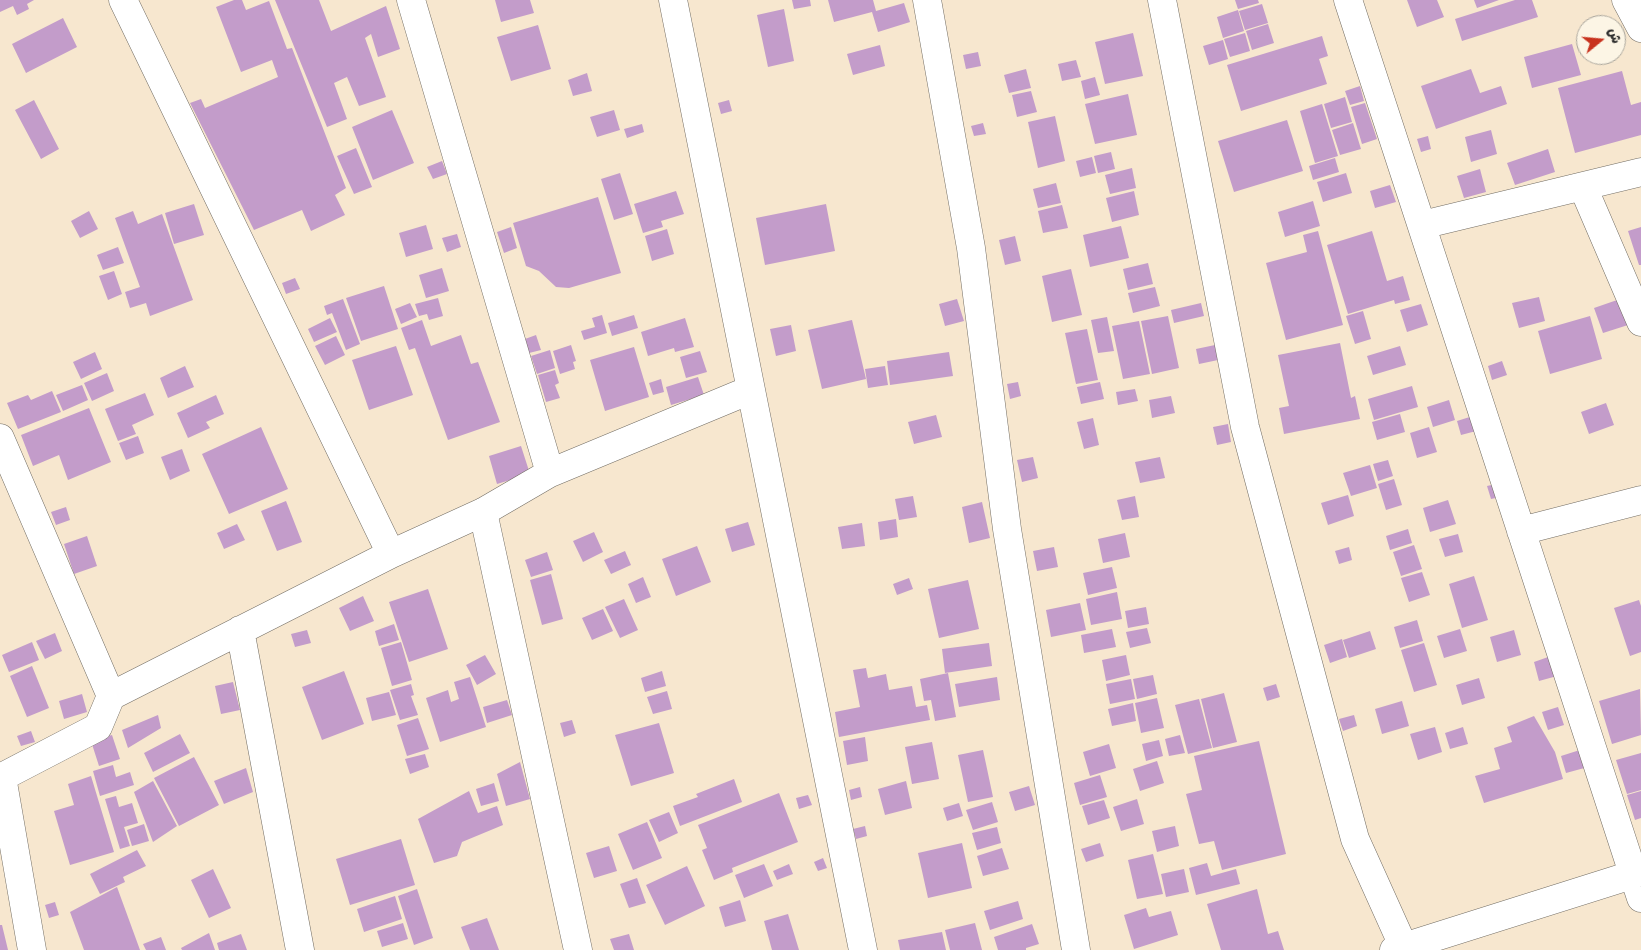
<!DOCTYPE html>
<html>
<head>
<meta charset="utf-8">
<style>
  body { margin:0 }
  #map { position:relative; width:1641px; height:950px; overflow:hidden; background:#f7e7cf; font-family:"Architects Daughter","Playpen Sans Arabic",sans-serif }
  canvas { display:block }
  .north { position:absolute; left:1576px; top:15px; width:50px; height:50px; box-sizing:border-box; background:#fcf5e5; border:1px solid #a8a49b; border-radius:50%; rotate:73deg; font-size:14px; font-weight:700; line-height:20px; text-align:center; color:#2b2b2b }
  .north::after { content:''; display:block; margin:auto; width:18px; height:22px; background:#c8321e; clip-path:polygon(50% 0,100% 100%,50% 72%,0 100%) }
</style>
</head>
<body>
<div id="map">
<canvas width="1641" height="950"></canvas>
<div class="north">ش</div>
</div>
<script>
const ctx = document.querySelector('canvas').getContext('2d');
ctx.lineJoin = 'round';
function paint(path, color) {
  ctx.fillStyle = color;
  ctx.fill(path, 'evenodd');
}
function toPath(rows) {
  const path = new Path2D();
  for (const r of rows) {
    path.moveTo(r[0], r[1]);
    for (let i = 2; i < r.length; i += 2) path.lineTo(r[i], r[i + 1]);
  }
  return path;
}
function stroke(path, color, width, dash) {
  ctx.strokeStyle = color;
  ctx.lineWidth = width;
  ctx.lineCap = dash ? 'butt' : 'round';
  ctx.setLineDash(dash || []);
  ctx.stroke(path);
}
const building = toPath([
  [0,0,34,0,27,4,29,9,17,15,13,6,0,12],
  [234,0,242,0,246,10,269,1,287,49,292,48,346,188,335,195,345,215,311,231,302,210,254,230,190,103,201,99,205,108,278,77,272,60,241,72,216,7],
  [275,0,319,0,331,31,386,6,400,49,378,57,371,34,365,38,386,97,359,106,347,77,334,83,347,119,327,127],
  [495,0,530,0,534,13,501,22],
  [792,0,810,0,811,6,794,9],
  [828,0,873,0,876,11,904,3,910,22,878,32,872,12,834,22],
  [1235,0,1258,0,1259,3,1238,9],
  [1407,0,1437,0,1444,17,1417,27],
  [1474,0,1499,0,1477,8],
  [1515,0,1532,0,1538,17,1462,41,1455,19],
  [1262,4,1268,23,1245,30,1239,11],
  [784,9,794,61,768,67,757,15],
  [1238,10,1244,31,1223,38,1217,17],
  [63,18,77,47,26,73,12,44],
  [1268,24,1274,43,1252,50,1246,31],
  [538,25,551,69,511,81,497,37],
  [1133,33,1143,76,1105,84,1095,42],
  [1245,33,1250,51,1230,57,1224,39],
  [1322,36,1328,56,1319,59,1327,84,1241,111,1227,65],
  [1223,40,1228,59,1209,65,1203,46],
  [1572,44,1581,75,1532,88,1524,57],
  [880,45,885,66,853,75,847,54],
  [978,52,981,66,966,69,963,55],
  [1076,60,1081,77,1062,81,1058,64],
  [1026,69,1031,88,1009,93,1004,75],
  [1471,69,1480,93,1501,86,1507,104,1436,129,1421,86],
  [1622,71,1631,105,1641,102,1641,135,1575,153,1558,88],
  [587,73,592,91,573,96,568,80],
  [1095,77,1100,95,1085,99,1081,81],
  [1360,86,1364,101,1350,105,1345,91],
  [1031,91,1037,112,1017,117,1012,95],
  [1128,94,1137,135,1095,144,1085,104],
  [1345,97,1352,122,1331,128,1324,104],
  [34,100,59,149,41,159,15,110],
  [729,100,732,111,721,114,718,103],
  [1365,103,1377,139,1362,144,1351,107],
  [1322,104,1338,156,1315,163,1300,111],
  [392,110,414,163,373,180,352,127],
  [614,110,620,130,597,137,590,117],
  [1055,116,1065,161,1038,168,1028,122],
  [1287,120,1303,171,1234,192,1218,141],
  [983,123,986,134,974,136,971,126],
  [1353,123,1361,149,1340,155,1332,130],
  [642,124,644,132,627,138,624,129],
  [1491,130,1497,154,1471,162,1465,137],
  [1428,136,1431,149,1421,152,1417,139],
  [356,148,372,187,354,194,337,156],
  [1548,149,1555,172,1515,185,1507,163],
  [1111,152,1115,169,1098,173,1094,156],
  [1092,157,1096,173,1080,177,1076,161],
  [1335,158,1339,172,1313,180,1309,166],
  [442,161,447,174,433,179,427,167],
  [1132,168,1136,188,1110,194,1105,175],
  [1480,169,1486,192,1464,198,1457,176],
  [620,173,633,214,614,220,601,179],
  [1346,173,1352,193,1323,202,1317,182],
  [1056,183,1061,203,1038,208,1033,189],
  [1390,185,1396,202,1375,208,1370,191],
  [676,191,684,214,661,221,663,227,643,233,634,204],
  [1134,191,1139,215,1112,222,1106,198],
  [598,197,621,273,569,288,556,287,539,271,526,266,513,223],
  [1313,201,1320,226,1285,237,1278,212],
  [194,204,204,235,174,244,165,213],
  [826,204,835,251,765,265,756,218],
  [1062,205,1068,228,1043,233,1038,211],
  [89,211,98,229,80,238,71,221],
  [133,211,138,224,162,214,193,300,150,316,146,303,130,308,125,292,140,287,115,218],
  [426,225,433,249,406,257,399,233],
  [1121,226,1129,258,1090,267,1083,235],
  [511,227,517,248,504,253,497,232],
  [1641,227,1641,265,1639,265,1628,231],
  [667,229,674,254,652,261,645,236],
  [1318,231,1343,325,1286,340,1266,263,1307,252,1303,235],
  [1372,231,1387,281,1403,276,1410,300,1395,304,1394,300,1348,314,1327,245],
  [457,234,461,247,447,252,442,238],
  [1015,236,1021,261,1005,265,999,240],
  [118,247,124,263,103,270,97,255],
  [1148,263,1153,284,1128,290,1123,269],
  [442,268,449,291,426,298,419,275],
  [1071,269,1082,315,1052,322,1042,276],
  [114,271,122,294,108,300,99,276],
  [295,278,300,289,286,294,282,283],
  [384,286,398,329,361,341,346,298],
  [1155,287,1160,306,1133,313,1128,293],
  [1539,297,1545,321,1519,328,1512,303],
  [438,298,443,316,429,320,427,314,419,316,415,304],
  [343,299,360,344,346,350,332,313,327,315,324,306],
  [957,299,964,321,945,326,939,304],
  [1620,299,1628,325,1603,333,1594,308],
  [410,303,417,317,401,324,395,309],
  [1201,303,1204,316,1174,323,1171,310],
  [1421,304,1428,325,1407,332,1400,310],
  [1363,311,1371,339,1355,344,1346,316],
  [602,315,607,333,584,340,581,331,595,327,592,318],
  [634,315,638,328,612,336,608,323],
  [1168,316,1179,368,1152,374,1141,321],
  [1590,316,1602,359,1550,374,1538,331],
  [1107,317,1114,351,1098,353,1091,320],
  [330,318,337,332,314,342,308,329],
  [685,318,694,347,675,352,674,348,648,356,641,332],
  [422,320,431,346,461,335,471,364,478,362,500,422,448,440,415,348,409,350,401,328],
  [852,320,866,379,822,389,808,330],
  [1139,321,1150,374,1123,379,1112,326],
  [791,325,796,351,776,356,770,329],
  [1087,329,1098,380,1076,384,1065,333],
  [536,335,541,350,529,353,525,339],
  [336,336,345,355,325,365,315,346],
  [1340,343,1351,398,1355,396,1360,419,1284,434,1279,408,1289,406,1278,355],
  [571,345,576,361,573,362,575,369,560,374,553,351],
  [1215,345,1218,360,1199,364,1196,349],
  [396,346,413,395,369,410,352,360],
  [1400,346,1406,365,1373,375,1367,356],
  [634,347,649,397,605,411,590,360],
  [550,350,555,368,537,374,531,356],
  [700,351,707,372,686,378,680,357],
  [95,352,102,369,81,379,73,362],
  [949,352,953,376,890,385,887,361],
  [1502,361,1507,375,1492,380,1488,366],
  [185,366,194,387,168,398,160,378],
  [885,366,888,385,868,388,865,369],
  [555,370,559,383,555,385,560,398,546,402,538,375],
  [107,373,114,391,92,401,84,383],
  [698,377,704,395,671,405,666,387],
  [661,379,664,392,653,395,649,383],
  [1018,382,1021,396,1010,399,1007,384],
  [1100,382,1104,399,1081,404,1077,387],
  [82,385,88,400,63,411,56,395],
  [1412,386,1418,407,1374,420,1368,399],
  [1135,389,1138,401,1118,405,1116,392],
  [52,391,61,412,18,429,7,403,28,395,31,400],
  [145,393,154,415,132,425,136,434,118,441,105,409],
  [216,395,224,414,206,422,210,428,188,438,177,413],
  [1171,396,1175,413,1152,418,1149,400],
  [1449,400,1455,420,1433,427,1427,407],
  [1606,403,1614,425,1589,434,1581,412],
  [89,408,111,462,68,480,59,455,33,466,21,435],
  [1400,414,1405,432,1377,440,1372,422],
  [936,415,942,437,914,444,908,422],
  [1476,415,1480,430,1461,435,1457,421],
  [1093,418,1099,445,1084,449,1077,422],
  [1228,424,1231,442,1217,445,1213,427],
  [261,427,288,489,229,514,202,454],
  [1429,427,1437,452,1417,458,1410,433],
  [138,436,144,453,126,460,119,443],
  [521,446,530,474,497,484,489,456],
  [182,449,190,471,170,480,161,457],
  [1033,457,1038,478,1022,482,1017,460],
  [1160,457,1165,478,1140,483,1135,462],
  [1388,460,1393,476,1378,481,1373,464],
  [1370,465,1377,488,1351,496,1343,473],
  [1394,479,1402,505,1386,510,1378,484],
  [1496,484,1500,497,1491,499,1487,486],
  [1348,495,1354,516,1328,525,1321,503],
  [913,496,917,517,899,520,895,499],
  [1135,496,1139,517,1122,520,1117,500],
  [1448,500,1456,524,1430,532,1423,508],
  [286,501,302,542,277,551,261,511],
  [982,502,990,538,969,543,962,507],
  [66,507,70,520,56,525,51,512],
  [896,519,898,537,880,540,878,522],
  [748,522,755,545,732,552,725,529],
  [862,523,865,546,842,549,838,527],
  [237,524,245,540,224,549,217,533],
  [1408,529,1412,543,1390,550,1386,536],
  [594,532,603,552,583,562,573,541],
  [1125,533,1130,557,1103,563,1098,539],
  [1458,534,1463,552,1445,557,1439,539],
  [87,536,97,566,74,574,64,544],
  [1414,545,1422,569,1401,576,1393,552],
  [697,546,711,582,676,596,662,559],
  [1054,547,1058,567,1037,571,1033,551],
  [1349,547,1352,560,1339,564,1335,551],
  [625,551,631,565,611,574,604,560],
  [547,552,553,570,531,577,525,560],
  [1112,567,1117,588,1088,595,1083,573],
  [1422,572,1430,595,1409,602,1401,578],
  [551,574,563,619,542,625,530,580],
  [1474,576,1488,620,1462,628,1449,584],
  [643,577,651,597,636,603,628,584],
  [909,578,913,589,897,595,893,584],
  [968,580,979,629,939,638,928,589],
  [428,589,448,649,409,662,389,602],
  [1117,592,1122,619,1091,625,1086,599],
  [363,596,374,621,350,631,339,608],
  [624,599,638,630,620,638,605,607],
  [1639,600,1641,606,1641,652,1630,656,1614,608],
  [1080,603,1086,630,1051,637,1046,610],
  [1146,607,1149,624,1128,628,1125,611],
  [603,609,613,631,592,640,582,618],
  [1417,620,1423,641,1400,648,1394,627],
  [394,624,399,640,379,646,375,631],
  [1147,628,1151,643,1130,648,1126,632],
  [1112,629,1116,647,1084,653,1081,635],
  [1460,629,1467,651,1444,658,1437,636],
  [307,630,311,643,295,647,291,634],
  [1514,630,1521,655,1497,662,1490,637],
  [1370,631,1376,649,1349,658,1343,640],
  [55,633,62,651,45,659,36,641],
  [1342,639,1347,657,1330,663,1324,645],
  [32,642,39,660,9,672,2,655],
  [401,642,412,680,392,686,381,648],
  [989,643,992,666,945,673,942,649],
  [1424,643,1437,685,1414,692,1401,650],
  [485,655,496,674,477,685,466,665],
  [1126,655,1130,675,1106,681,1102,660],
  [1551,656,1557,676,1539,681,1534,662],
  [32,666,49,708,27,717,10,676],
  [866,668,868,678,886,674,889,690,912,686,916,707,927,705,930,720,839,737,835,712,860,707,853,670],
  [344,671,364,724,322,740,302,687],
  [662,671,666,686,645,692,641,678],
  [948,673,956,717,935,721,931,700,924,701,920,679],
  [1153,675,1157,694,1137,699,1133,679],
  [470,677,486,727,440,742,426,698,448,690,451,702,459,699,454,682],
  [997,677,1000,700,959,707,955,684],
  [1479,678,1485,698,1462,705,1456,685],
  [1131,679,1135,699,1110,704,1106,684],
  [233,682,240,710,221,714,215,686],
  [411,684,414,695,411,696,418,715,400,720,390,690],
  [1276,684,1280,697,1267,701,1263,688],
  [1640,689,1641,735,1612,744,1599,701],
  [667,691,672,709,653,714,647,697],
  [389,692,396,715,372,721,366,698],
  [1224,693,1237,742,1213,748,1201,699],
  [82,694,87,712,64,719,59,701],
  [1157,698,1164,728,1141,733,1135,703],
  [1199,699,1212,748,1188,754,1175,705],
  [507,700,512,715,487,723,483,707],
  [1402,701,1409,726,1382,734,1375,709],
  [1133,703,1136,721,1112,726,1108,709],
  [1558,707,1564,725,1548,730,1542,712],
  [158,715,161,728,128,748,122,730],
  [1354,715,1357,726,1343,731,1339,719],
  [1534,716,1555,752,1563,779,1484,803,1475,776,1500,769,1494,748,1512,742,1507,727],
  [418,718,429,749,407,756,397,725],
  [572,720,576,733,564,737,560,723],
  [659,723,674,773,631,786,615,735],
  [1435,727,1442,752,1418,760,1410,734],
  [1463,727,1468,744,1450,749,1445,733],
  [31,731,35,742,21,746,17,736],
  [180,734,190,753,153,772,144,753],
  [112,735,120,759,99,766,91,741],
  [1180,735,1185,753,1169,756,1165,739],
  [865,737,868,761,847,765,843,741],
  [1159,740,1163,756,1146,761,1142,744],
  [1259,741,1286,854,1222,870,1214,841,1199,844,1186,794,1202,790,1194,756],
  [932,742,939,779,912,784,905,747],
  [1109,744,1116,768,1090,776,1083,752],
  [1583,749,1588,767,1566,773,1561,756],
  [983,750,993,797,968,802,958,755],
  [1641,753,1641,790,1627,794,1616,760],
  [425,754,429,767,410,774,405,759],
  [194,757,219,805,179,826,154,778],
  [1157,761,1164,783,1140,791,1133,769],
  [520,762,530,799,506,806,497,774],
  [113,765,116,777,130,772,134,785,100,796,93,771],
  [246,768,253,792,224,804,214,781],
  [1100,775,1107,797,1080,805,1074,783],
  [91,776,114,852,70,865,54,811,74,805,68,784],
  [734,779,742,802,680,826,673,806,698,797,696,794],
  [153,781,177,826,153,842,134,792],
  [906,781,912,808,885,815,878,789],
  [494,783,499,801,481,806,476,789],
  [1029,786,1035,805,1015,811,1009,792],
  [860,787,862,797,851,800,849,790],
  [469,791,478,813,497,806,503,825,462,842,457,856,434,863,418,819],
  [1641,791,1641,818,1635,820,1627,795],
  [779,793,798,842,732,868,733,872,714,880,702,850,707,848,698,825],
  [808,795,812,805,799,809,796,798],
  [116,796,119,807,132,803,138,823,124,827,130,846,120,849,105,799],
  [1137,799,1144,824,1121,831,1113,807],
  [1104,800,1110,818,1088,825,1082,806],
  [992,802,998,822,973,830,966,810],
  [959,803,963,816,947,821,943,808],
  [669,812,678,833,659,842,649,820],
  [647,822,662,858,633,870,618,834],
  [144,824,149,841,132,846,127,830],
  [865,826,867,836,856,839,853,829],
  [1175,826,1179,846,1157,852,1152,831],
  [997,827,1001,843,977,850,972,833],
  [401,839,415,885,350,905,336,859],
  [962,843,972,888,928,898,918,853],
  [1100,843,1104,856,1086,862,1081,849],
  [609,846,617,871,594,878,586,853],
  [1002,848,1009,869,983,876,977,856],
  [137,850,146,866,123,877,125,882,100,894,90,874],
  [1153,854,1163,894,1137,899,1128,860],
  [823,858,827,868,818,871,814,862],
  [1207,863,1211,876,1236,869,1240,884,1196,895,1189,868],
  [764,864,773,886,744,898,735,875],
  [789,864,793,874,777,880,773,871],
  [687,866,705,906,665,925,646,885],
  [213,869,231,908,209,918,191,880],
  [1184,869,1189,892,1166,897,1161,874],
  [637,878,646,903,629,908,620,884],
  [117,887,140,950,84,950,70,912],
  [417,889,433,938,414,945,398,896],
  [1257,889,1268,934,1278,931,1284,950,1221,950,1207,904],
  [395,896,402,919,364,932,357,909],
  [740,900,746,921,725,927,719,907],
  [1018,901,1023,919,990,930,984,911],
  [55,902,59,915,49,918,45,905],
  [1146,908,1149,917,1171,911,1178,935,1134,949,1124,915],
  [788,914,799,950,772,950,764,921],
  [487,918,499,950,470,950,461,927],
  [403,923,408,939,382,947,377,931],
  [975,923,982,950,950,950,945,930],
  [1032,924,1039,944,1026,948,1026,950,998,950,994,937],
  [0,925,2,925,8,950,0,950],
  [942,932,946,950,900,950,898,940],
  [209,933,215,950,182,950,181,948],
  [241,934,247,950,219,950,217,943],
  [629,934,634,950,614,950,610,939],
  [161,937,166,950,146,950,143,944]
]);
const minor = toPath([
  [123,0,391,554],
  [411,0,550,473],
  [673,0,863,950],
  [927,0,971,248,1007,529,1076,950],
  [1162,0,1245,427,1355,839,1405,950],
  [1348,0,1641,898],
  [1626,0,1641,28],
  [1583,187,1641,322],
  [1422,225,1641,172],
  [0,438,111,696],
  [483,512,578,950],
  [1521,531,1641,500],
  [240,630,300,950],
  [2,777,32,950],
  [0,778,98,727,111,696,391,554,483,512,550,473,750,390],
  [1394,950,1641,872]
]);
paint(building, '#c39cca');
stroke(minor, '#726d64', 29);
stroke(minor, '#fff', 28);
</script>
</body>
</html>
